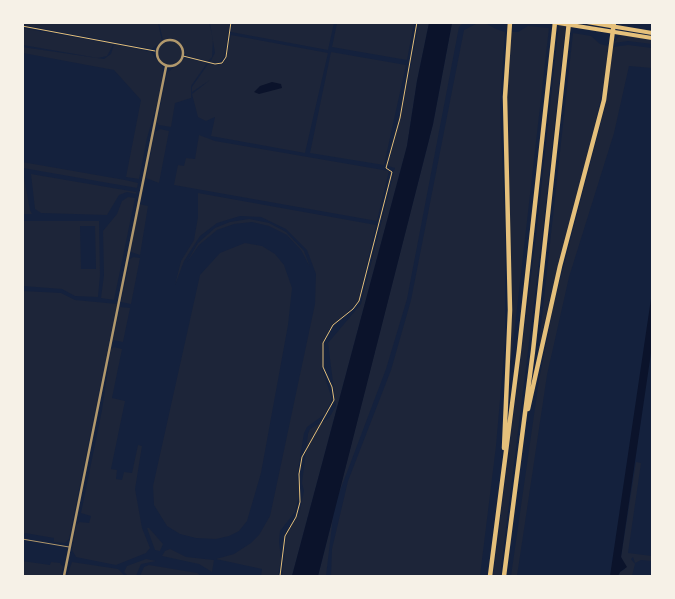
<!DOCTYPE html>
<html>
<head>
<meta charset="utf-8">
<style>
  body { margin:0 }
  #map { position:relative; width:675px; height:599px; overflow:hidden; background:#14213d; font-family:Karla,sans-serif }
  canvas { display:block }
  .frame { position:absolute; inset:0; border:24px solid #f6f1e7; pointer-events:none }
</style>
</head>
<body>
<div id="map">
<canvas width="675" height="599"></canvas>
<div class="frame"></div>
</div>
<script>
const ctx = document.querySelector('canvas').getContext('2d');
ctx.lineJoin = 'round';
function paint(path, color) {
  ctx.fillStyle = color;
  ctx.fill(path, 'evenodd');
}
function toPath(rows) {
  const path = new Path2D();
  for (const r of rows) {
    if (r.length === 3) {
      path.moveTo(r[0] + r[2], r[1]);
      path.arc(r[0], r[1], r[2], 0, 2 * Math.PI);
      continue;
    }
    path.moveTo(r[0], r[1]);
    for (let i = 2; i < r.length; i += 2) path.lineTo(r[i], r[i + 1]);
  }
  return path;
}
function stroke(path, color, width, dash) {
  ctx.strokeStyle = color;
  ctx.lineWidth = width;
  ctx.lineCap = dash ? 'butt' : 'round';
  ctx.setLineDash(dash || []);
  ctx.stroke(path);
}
const green = toPath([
  [233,22,334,22,334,23,328,50,231,32],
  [22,23,158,23,162,41,152,49,23,25],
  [159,23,209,23,213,39,212,57,208,61,187,56,177,40,163,40],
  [210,23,230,23,224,57,218,63,210,62,215,53],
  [337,23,414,23,407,60,332,47],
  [419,23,429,23,417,81,407,146,292,576,282,576,287,531,299,514,304,491,302,483,308,434,310,429,329,418,336,406,328,343,361,304,395,168,388,166,403,106],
  [452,23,463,23,459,27,407,299,386,369,338,496,433,124],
  [478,23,485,23,496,29,505,32,500,103,505,230,505,342,496,446,480,576,331,576,332,549,348,481,391,370,411,300,464,30],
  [559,23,566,23,542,238,500,576,493,576,536,237],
  [528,26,549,28,509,379,512,296,505,127,510,32,518,32],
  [22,28,113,44,112,47,107,56,98,58,23,45],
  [573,33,591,36,600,44,608,46,605,79,591,143,549,302,538,353],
  [231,35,328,53,305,153,211,136,215,117,206,121,198,117,192,94,210,80,192,92,192,87,208,64,218,65,225,61],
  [620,35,652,39,652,44,628,41,614,43],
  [170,53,12],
  [114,44,151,52,163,68,161,90,147,138,139,179,126,177,141,100,114,70,23,53,22,47,104,59,111,54],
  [628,45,652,48,652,68,629,66,614,133,569,277,547,375,517,576,511,576,539,380,554,303,605,107,613,47],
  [331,52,406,65,384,165,310,153],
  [185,58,207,63,191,86,191,98,175,103,171,127,159,125,157,122,167,73],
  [160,129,169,131,159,183,146,178,155,132],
  [199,135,215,141,389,171,377,221,174,185,178,165,184,166,186,158,195,159],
  [22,162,125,180,138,183,137,188,23,168],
  [23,172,30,210,32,214,23,214],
  [31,174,136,192,136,194,127,192,119,195,107,215,41,213,35,209],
  [198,193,376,225,358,302,329,330,322,344,322,368,332,399,325,414,307,427,304,433,297,477,300,491,295,512,280,531,279,541,281,560,278,576,261,576,262,569,216,559,234,554,251,543,259,535,270,516,315,304,316,274,307,250,286,229,261,217,240,216,217,223,200,236,184,261,175,285,181,261,194,240,198,217],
  [128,197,135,198,114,300,101,298,104,275,103,231,117,214,122,201],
  [139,204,148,206,140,255,131,252],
  [249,219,269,223,286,232,304,251,310,267,301,250,287,235,269,226,252,222,234,224,217,230,199,245,187,262,198,243,215,228,230,222],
  [23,221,99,221,100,275,98,297,75,296,62,289,23,286],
  [80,226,95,226,96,269,81,269],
  [245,243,262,246,275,254,284,265,292,288,288,325,261,473,247,521,239,531,229,536,216,539,196,538,180,534,167,526,154,505,153,486,200,275,220,253],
  [133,257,140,258,131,304,121,302,130,259],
  [23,291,61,293,75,300,117,304,69,539,65,543,54,542,54,538,25,533,23,536],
  [120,307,130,308,123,342,113,340],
  [114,347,122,349,112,398,125,401,111,469,117,470,116,479,122,480,124,472,132,473,138,445,142,446,135,489,142,528,150,548,146,553,116,565,76,557,72,550,76,526,79,522,89,523,91,516,81,513,102,410,111,349],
  [636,462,641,463,628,553,652,556,652,561,641,560,635,563,633,557,631,559,635,564,632,576,619,576,620,572,625,569,621,557],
  [333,517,326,576,318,576],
  [147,528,149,528,163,544,160,551,155,550],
  [170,549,186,557,214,560,212,572,199,564,162,556,165,551],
  [146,559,156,561,141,564,136,576,128,576,124,572,127,566],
  [22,561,50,565,51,562,60,563,63,567,61,576,23,576],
  [72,562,118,569,125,576,67,576],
  [149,565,197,573,201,576,140,576,144,567]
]);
const water = toPath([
  [429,23,452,23,433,124,318,576,292,576,407,146,417,81],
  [272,82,281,84,282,88,259,94,254,92,260,86],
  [652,292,652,346,621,557,627,567,620,572,618,576,610,576]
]);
const path = toPath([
  [22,26,155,51],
  [183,56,215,64,222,63,226,57,231,22],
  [280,576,285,536,296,517,300,502,299,474,302,457,334,400,332,387,323,367,323,343,333,325,353,309,359,301,392,172,386,168,400,118,417,22]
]);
const service = toPath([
  [22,539,69,547]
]);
const minor = toPath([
  [170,53,13],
  [64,576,166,67]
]);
const primary = toPath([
  [552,22,652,38],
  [587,22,652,33]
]);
const motorway = toPath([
  [528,409,560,266,604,100,614,22],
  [504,448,510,310,505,97,510,22],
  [490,576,519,350,555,22],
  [504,576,533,351,569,22]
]);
paint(green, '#1d2539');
paint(water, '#0b132b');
stroke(path, '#e5c07b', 1);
stroke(service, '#b1986c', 1);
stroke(minor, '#b1986c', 2.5);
stroke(primary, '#e5c07b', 4);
stroke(motorway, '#e5c07b', 4.5);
</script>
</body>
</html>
